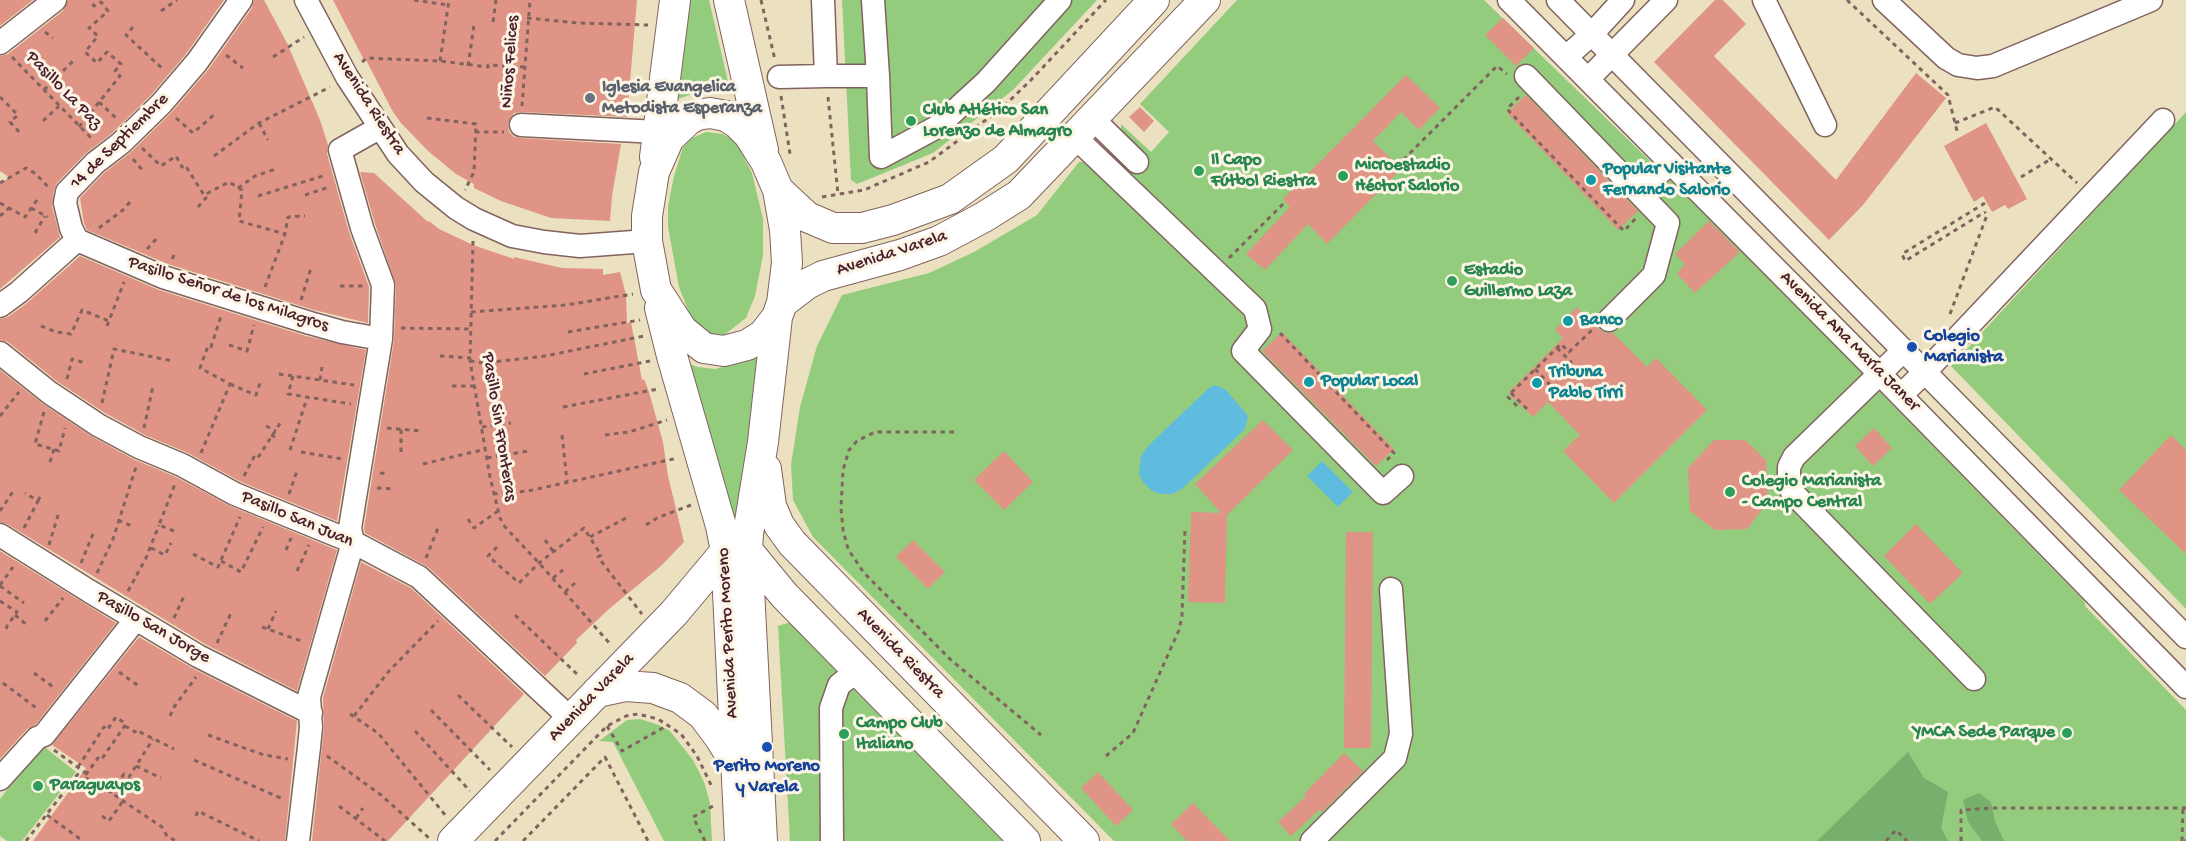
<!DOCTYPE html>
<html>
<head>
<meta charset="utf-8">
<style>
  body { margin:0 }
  canvas { display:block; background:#ebe1c0 }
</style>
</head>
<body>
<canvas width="2186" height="841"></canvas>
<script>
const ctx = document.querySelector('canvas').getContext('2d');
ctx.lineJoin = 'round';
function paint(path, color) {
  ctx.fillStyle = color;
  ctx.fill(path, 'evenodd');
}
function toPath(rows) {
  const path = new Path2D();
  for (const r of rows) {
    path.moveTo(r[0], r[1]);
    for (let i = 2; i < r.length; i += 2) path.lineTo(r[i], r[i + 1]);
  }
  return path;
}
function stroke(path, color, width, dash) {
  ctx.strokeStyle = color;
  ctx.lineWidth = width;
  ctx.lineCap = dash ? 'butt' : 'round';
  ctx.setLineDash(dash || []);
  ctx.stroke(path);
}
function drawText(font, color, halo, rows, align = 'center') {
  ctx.font = font + ' "Gochi Hand",sans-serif';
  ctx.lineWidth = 6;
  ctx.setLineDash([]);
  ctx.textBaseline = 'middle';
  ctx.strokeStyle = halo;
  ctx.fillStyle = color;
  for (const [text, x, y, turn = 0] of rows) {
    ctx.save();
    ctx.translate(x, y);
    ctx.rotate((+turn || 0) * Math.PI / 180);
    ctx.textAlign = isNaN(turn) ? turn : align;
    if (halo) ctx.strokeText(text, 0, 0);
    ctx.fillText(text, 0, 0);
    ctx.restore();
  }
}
const green = toPath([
  [690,0,709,0,730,90,706,89,675,100],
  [842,0,1097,0,1013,90,933,153,857,184,851,180],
  [1237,0,1484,0,1742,250,2084,601,2086,607,2186,710,2186,841,1114,841,813,537,793,500,791,465,800,407,817,346,842,295,929,273,974,252,1037,215,1079,162,1092,162,1121,132,1121,124,1151,152,1169,132,1140,104],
  [2186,112,2186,609,1951,366],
  [706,132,723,134,736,142,752,173,763,219,763,255,755,296,746,318,724,335,717,336,706,332,697,325,688,310,679,287,668,227,668,206,674,176,683,147,690,139],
  [761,351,743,511,735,527,682,361,698,367,715,369,736,363],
  [797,620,1005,841,790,841,778,626],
  [640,719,659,725,670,731,693,760,704,782,710,803,712,841,664,841,613,742,599,741,627,720],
  [42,745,76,772,22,841,7,841,0,836,0,799]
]);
const forest = toPath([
  [1908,752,1924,778,1948,792,1941,828,1948,841,1817,841],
  [1979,793,1991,802,1995,821,2004,841,1982,841,1968,822,1963,800]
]);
const water = toPath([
  [1214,385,1225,389,1245,412,1248,417,1245,429,1182,489,1172,494,1160,494,1151,490,1143,482,1139,474,1141,456,1147,447,1209,388],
  [1322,461,1353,492,1338,507,1307,476]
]);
const building = toPath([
  [0,0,33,0,0,26],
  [68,0,224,0,186,54,151,95,112,133,85,154,57,183,54,190,52,206,60,237,0,289,0,184,9,177,0,171,0,56,8,54,63,11],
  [254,0,264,0,287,43,320,120,328,145,327,154,349,232,369,287,368,323,314,310,168,264,87,230,84,223,80,198,104,173,130,153,171,113,208,70,252,8],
  [333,0,637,0,627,117,522,112,514,113,508,124,509,132,514,137,520,138,621,144,612,196,610,221,551,218,501,201,474,188,474,184,456,174,428,151,401,123,393,112,366,60,364,60],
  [1715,0,1723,0,1746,24,1714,56,1836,180,1916,73,1946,98,1863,205,1829,240,1654,62],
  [1503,18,1534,48,1516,66,1485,35],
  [1406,75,1440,108,1419,130,1401,112,1373,141,1401,169,1327,244,1308,224,1265,270,1246,254,1290,207,1283,199],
  [1526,95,1638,211,1618,230,1507,113],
  [1140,107,1154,121,1144,132,1129,117],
  [1986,123,2027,199,2008,209,2005,205,1992,212,1983,196,1974,202,1944,146],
  [360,172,374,173,428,222,429,221,439,229,473,245,514,259,514,257,562,268,603,269,603,275,620,272,626,295,627,323,631,322,642,380,644,379,649,392,663,442,668,476,684,542,661,566,609,609,576,640,577,643,545,676,428,567,365,533,364,528,394,341,396,285,375,224],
  [1709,221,1740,252,1695,293,1677,274,1685,264,1675,254],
  [80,256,159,290,306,336,366,350,337,521,241,482,188,453,145,435,105,413,58,382,8,342,0,340,0,319,8,317,27,303],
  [1577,307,1600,330,1606,333,1613,333,1647,367,1656,358,1707,410,1614,503,1563,451,1580,435,1548,402,1533,417,1508,393,1563,338,1555,330],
  [1282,332,1394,449,1376,466,1262,351],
  [0,370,43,404,91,436,133,459,176,477,230,506,337,550,297,691,205,644,7,524,0,522],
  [1263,420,1293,450,1227,515,1225,603,1188,602,1191,512,1221,513,1195,484],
  [1874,428,1892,448,1873,466,1855,446],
  [2171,435,2186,450,2186,554,2119,490],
  [1714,440,1745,440,1766,460,1768,502,1747,529,1715,530,1690,511,1688,468],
  [1004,451,1033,482,1004,510,974,480],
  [1916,524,1963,573,1930,604,1884,556],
  [1346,532,1373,532,1371,748,1344,748],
  [913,540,945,572,928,589,896,557],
  [0,551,116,623,36,724,27,729,0,759],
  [361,562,411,588,524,694,388,841,312,841,324,728,323,698],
  [139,637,192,668,297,721,285,841,33,841,86,768,52,745],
  [1344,753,1363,771,1322,812,1319,810,1291,836,1278,822,1306,796,1304,794],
  [1098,772,1133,810,1116,826,1081,788],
  [1193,803,1230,841,1187,841,1171,824]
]);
const path = toPath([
  [414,0,448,5],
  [761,0,775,60],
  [1847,0,1948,95,1958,135],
  [161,11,177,0],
  [527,18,578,23,648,25],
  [493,22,496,0],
  [133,27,126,35,164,70],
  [45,32,53,38],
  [226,55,243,68],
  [12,57,93,140],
  [273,57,304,37],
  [440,61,449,0],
  [362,62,367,58,440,61,488,67,488,65,524,67],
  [468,66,474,25],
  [44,90,73,61],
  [781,96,790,154],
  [0,97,18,115,10,122,21,134],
  [828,97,838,194],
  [1519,97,1507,109,1621,228,1624,231,1636,218],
  [99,102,117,119],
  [522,106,530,0],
  [176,118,193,133,215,114],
  [427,118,476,124,474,172,465,190],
  [43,121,59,106],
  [259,123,268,140],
  [1955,123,1995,107,2077,183],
  [79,127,120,76,115,71,121,64,107,52,97,63,85,52,98,36,89,28,108,11,101,2,94,6,90,0],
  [475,132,504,132],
  [142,148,161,166,176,156,182,167,185,165,204,195,229,182,242,190,239,221,285,234],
  [214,156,259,123,330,87],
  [133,159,144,172],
  [1397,166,1497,66,1507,74],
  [2021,177,2051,159],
  [0,183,26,168,36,174,49,188],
  [238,188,255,176,276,169],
  [305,195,329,187],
  [258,196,326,175],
  [822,197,864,190,929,162,1002,108,1030,81,1106,0],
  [0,203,25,217,37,200],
  [1985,203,1902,254,1905,261,1985,212],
  [198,207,206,198,204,195],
  [31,208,48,217],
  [0,216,9,208],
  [99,228,123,210,130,202],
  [35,233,45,216],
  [473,241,470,361,490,477,500,518,505,527,539,563,611,645],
  [147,249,158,237],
  [1229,258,1283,204],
  [172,259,176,252],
  [340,286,363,286],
  [265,287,285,234,288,217,305,216],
  [301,300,311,268],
  [471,312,566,305,633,294],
  [1950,314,1987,215,1985,212],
  [41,326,56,332,71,334,82,310,109,321],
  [107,326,124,282],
  [401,328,471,329],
  [568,332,640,320],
  [1280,333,1394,453,1387,460],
  [229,345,247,351,254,325],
  [1557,348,1572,363],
  [440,356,471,358],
  [470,361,484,363,545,356,644,336],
  [1535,369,1550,385],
  [279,374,354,385],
  [584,374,650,361],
  [293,376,288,394,351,404],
  [67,379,72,359,85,363],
  [320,380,322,367],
  [230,384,256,395,261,380],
  [452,386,474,386],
  [1511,393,1527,409],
  [102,403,114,349,173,361],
  [1517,406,1508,397,1511,393,1561,344,1569,352,1593,329],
  [563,407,658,389],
  [44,412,35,444,59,451,65,428],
  [0,416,19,392],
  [266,426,276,431],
  [482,427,511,423],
  [144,428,153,386],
  [387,428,422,431],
  [954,432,875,432,857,441,849,450,843,470,841,508,843,530,848,549,864,573,951,660,1041,735],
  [271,435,279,439],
  [562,435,567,481],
  [605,435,629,432,667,420],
  [290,450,307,398],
  [301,452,342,459],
  [401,452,401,429],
  [201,453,230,384,200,368,208,346,211,347,221,316],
  [487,458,529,451],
  [50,462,54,449],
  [423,464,486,449],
  [380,473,389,474],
  [244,476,254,457,257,459,281,422],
  [377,488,395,489],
  [289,494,297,471],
  [493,494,528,491,678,458],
  [38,501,41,494],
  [0,511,14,490],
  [468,519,474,528,498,511],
  [118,520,134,527],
  [646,525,657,518,691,505],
  [24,528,38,501,25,493],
  [174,531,159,525,175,484],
  [590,537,630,516],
  [545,540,553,551],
  [49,545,59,512],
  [497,547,488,556,519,583,539,563,584,528,601,555,598,557,642,614],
  [151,548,165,555,171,543],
  [286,550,291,538],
  [193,554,218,567,240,517],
  [426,558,438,528],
  [221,561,241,572,263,527],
  [81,563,93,534],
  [297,571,309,545],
  [97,573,113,539,136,467],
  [553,578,563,570],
  [0,585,13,567],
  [0,586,24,603],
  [128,591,146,558,159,525],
  [565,592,575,583],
  [0,601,17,612,7,626,6,630,9,632],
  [15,615,27,625],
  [515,615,580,677],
  [174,618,184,596],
  [45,621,63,598],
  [262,627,304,642],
  [268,629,276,611],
  [217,643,231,613],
  [119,672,140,687],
  [34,673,56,689],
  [3,683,39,710],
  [458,695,512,747],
  [431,710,490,770],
  [350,714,378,733,446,816],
  [170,716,174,707,196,677],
  [354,716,389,671,438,621],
  [125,726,135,732,136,730,174,749],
  [607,726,622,751,668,725],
  [415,731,470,791],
  [208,735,264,755,288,759],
  [54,750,87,774],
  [327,756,381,795,429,838],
  [1106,756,1133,733,1179,630,1182,616,1185,529],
  [194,760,283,799],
  [136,766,161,778],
  [78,767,104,727,107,730,116,717,126,724,101,760,98,758,84,777,105,791,106,789,110,792,162,827,167,836,176,841],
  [111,792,124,774,129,777,153,739],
  [339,806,385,841],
  [47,815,83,841],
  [102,816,109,821,123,801],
  [196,816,198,811,259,841],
  [356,818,363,808],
  [26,841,81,770],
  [495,841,607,726,626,716,638,714,658,719,681,734,697,756,712,787],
  [523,841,605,757,648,841],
  [705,841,693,817,715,805],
  [1886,841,1896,830,1907,841],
  [1961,841,1961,810,1992,808,2186,808],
  [2182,841,2183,808],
  [2185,841,2186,840]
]);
const minor = toPath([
  [306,0,347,77,398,154,424,182,456,208,474,219,512,236,544,242,580,246,647,241],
  [823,0,826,76,878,76,881,157,937,127,986,82,1060,0],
  [873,0,878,76],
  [1509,0,1879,373,2186,687],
  [1558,0,2186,637],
  [1764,0,1825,125],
  [1884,0,1946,58,1958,65,1977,68,1993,66,2151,0],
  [0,43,55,0],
  [1566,57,1592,34,1623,0],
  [1526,76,1668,223,1654,275,1609,320],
  [779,77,826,76],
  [1588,79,1666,0],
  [1093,119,1137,162],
  [521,125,658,132],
  [1076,138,1255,309,1260,329,1243,351,1383,493,1402,476],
  [1638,191,1671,163],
  [77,240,163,277,310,323,342,332,381,339],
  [77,240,71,228,65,203,67,192,95,163,121,143,161,104,197,62,241,0],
  [0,306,19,292,77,240],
  [1904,350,1794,457,1789,467,1789,481,1792,492,1974,679],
  [0,353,50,393,98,425,139,447,182,465,235,494,353,542,419,577,571,719],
  [1901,395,1925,372,2163,120],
  [0,535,89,591,198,656,311,713],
  [0,779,37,738,44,735,136,619],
  [298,841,309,747,311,727,309,697,353,542,350,528,381,339,383,285,362,228,340,150,379,128],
  [832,841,831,708,839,685,858,670],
  [1312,841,1395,758,1401,734,1391,589]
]);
const major = toPath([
  [729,0,763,150],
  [710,113,726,116,737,123,749,135,766,162,778,190,785,230,787,263,782,303,777,317,763,335,747,345,724,351,704,348,682,330,656,290,647,241,647,216,654,172,669,138,688,120,697,115,710,113],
  [655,157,675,0],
  [778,190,807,217,833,228,862,228,893,220,950,199,1006,159,1154,0],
  [782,303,807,284,823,276,900,255,939,241,984,217,1019,195,1205,0],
  [660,308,672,356,721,526,726,551,740,841],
  [766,469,771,506,779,525,792,543,1084,841],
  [747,550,784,595,1025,841],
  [597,692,625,686,653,688,680,698,703,715,720,738,735,762],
  [453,841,674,613,726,551],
  [762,841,747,550,748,534,763,442,777,317]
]);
const markers = [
  [590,98,6,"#6b7280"],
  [911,121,6,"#2e9e5b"],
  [1199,171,6,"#2e9e5b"],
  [1343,176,6,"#2e9e5b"],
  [1591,180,6,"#0f9aa8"],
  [1452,281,6,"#2e9e5b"],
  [1568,321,6,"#0f9aa8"],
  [1912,347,6,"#1a4fb4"],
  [1309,382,6,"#0f9aa8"],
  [1537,383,6,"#0f9aa8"],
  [1730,492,6,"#2e9e5b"],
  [2067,733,6,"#2e9e5b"],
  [844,734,6,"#2e9e5b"],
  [767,747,6,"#1a4fb4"],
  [38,786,6,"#2e9e5b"]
];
const streetNames = [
  ["Niños Felices",511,62,-86],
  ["Pasillo La Paz",63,91,46],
  ["Avenida Riestra",368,104,57],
  ["14 de Septiembre",120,142,-44],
  ["Avenida Varela",892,254,-18],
  ["Pasillo Señor de los Milagros",228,295,18],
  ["Avenida Ana María Janer",1849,342,45],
  ["Pasillo Sin Fronteras",498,427,81],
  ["Pasillo San Juan",297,520,23],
  ["Pasillo San Jorge",153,628,30],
  ["Avenida Perito Moreno",729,633,-93],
  ["Avenida Riestra",900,654,46],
  ["Avenida Varela",592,698,-46]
];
const worshipNames = [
  ["Iglesia Evangelica",602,88],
  ["Metodista Esperanza",602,109]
];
const leisureNames = [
  ["Club Atlético San",923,111],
  ["Lorenzo de Almagro",923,132],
  ["Il Capo",1211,161],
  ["Fútbol Riestra",1211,182],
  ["Microestadio",1355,166],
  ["Héctor Salorio",1355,187],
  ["Estadio",1464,271],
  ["Guillermo Laza",1464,292],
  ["Colegio Marianista",1742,482],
  ["- Campo Central",1742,503],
  ["Campo Club",856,724],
  ["Italiano",856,745],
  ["YMCA Sede Parque",2055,733,"right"],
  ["Paraguayos",50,786]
];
const cultureNames = [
  ["Popular Visitante",1603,170],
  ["Fernando Salorio",1603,191],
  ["Banco",1580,321],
  ["Tribuna",1549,373],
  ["Pablo Tirri",1549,394],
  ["Popular Local",1321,382]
];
const transitNames = [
  ["Colegio",1924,337],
  ["Marianista",1924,358],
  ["Perito Moreno",767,767,"center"],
  ["y Varela",767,788,"center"]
];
paint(green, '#94cc7e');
paint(forest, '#77b06d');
paint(water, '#60bcde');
paint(building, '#df9485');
stroke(minor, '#82635f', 25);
stroke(major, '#82635f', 32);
stroke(path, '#82635f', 3, [4.5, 4.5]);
stroke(minor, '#fff', 22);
stroke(major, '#fff', 30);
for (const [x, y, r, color] of markers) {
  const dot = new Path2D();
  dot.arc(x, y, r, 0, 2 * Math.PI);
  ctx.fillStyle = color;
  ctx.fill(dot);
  stroke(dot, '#fcf5e5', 2);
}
drawText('18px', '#4a1f2b', '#fcf5e5', streetNames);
drawText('bold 18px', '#5b616d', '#fcf5e5', worshipNames, 'left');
drawText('bold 18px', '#27864d', '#fcf5e5', leisureNames, 'left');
drawText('bold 18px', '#0d838f', '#fcf5e5', cultureNames, 'left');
drawText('bold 18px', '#164399', '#fcf5e5', transitNames, 'left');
</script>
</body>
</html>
